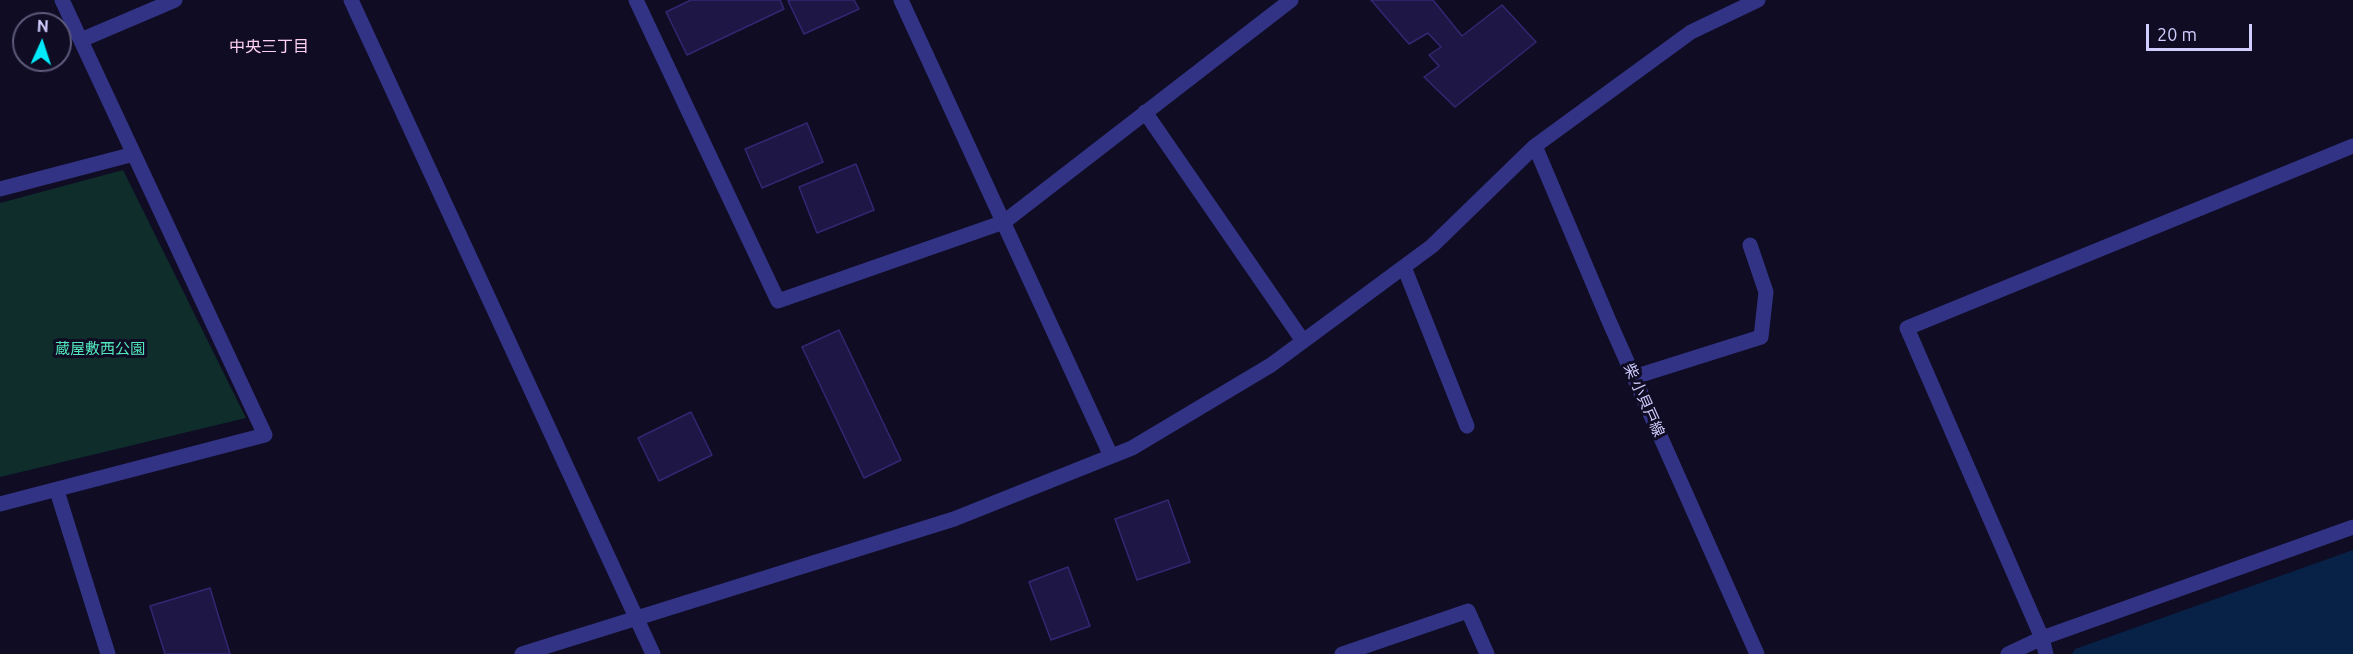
<!DOCTYPE html>
<html>
<head>
<meta charset="utf-8">
<style>
  body { margin:0 }
  #map { position:relative; width:2353px; height:654px; overflow:hidden; background:#0f0c23; font-family:Ubuntu,sans-serif }
  canvas { display:block }
  .north { position:absolute; left:12px; top:12px; width:60px; height:60px; box-sizing:border-box; background:#0f0c23; border:2px solid #5d5a7b; border-radius:50%; rotate:3deg; font-size:16px; font-weight:700; line-height:24px; text-align:center; color:#d1ceff }
  .north::after { content:''; display:block; margin:auto; width:21px; height:27px; background:#00eaf9; clip-path:polygon(50% 0,100% 100%,50% 72%,0 100%) }
  .scale { position:absolute; left:2146px; top:24px; width:106px; height:27px; box-sizing:border-box; border:3px solid #d1ceff; border-top:0; padding-left:8px; font-size:18px; line-height:21px; white-space:nowrap; color:#d1ceff; -webkit-text-stroke:4px #0f0c23; paint-order:stroke }
</style>
</head>
<body>
<div id="map">
<canvas width="2353" height="654"></canvas>
<div class="north">N</div>
<div class="scale">20 m</div>
</div>
<script>
const ctx = document.querySelector('canvas').getContext('2d');
ctx.lineJoin = 'round';
function paint(path, color) {
  ctx.fillStyle = color;
  ctx.fill(path, 'evenodd');
}
function toPath(rows) {
  const path = new Path2D();
  for (const r of rows) {
    path.moveTo(r[0], r[1]);
    for (let i = 2; i < r.length; i += 2) path.lineTo(r[i], r[i + 1]);
  }
  return path;
}
function stroke(path, color, width, dash) {
  ctx.strokeStyle = color;
  ctx.lineWidth = width;
  ctx.lineCap = dash ? 'butt' : 'round';
  ctx.setLineDash(dash || []);
  ctx.stroke(path);
}
function drawText(font, color, halo, rows, align = 'center') {
  ctx.font = font + ' Ubuntu,"Noto Sans JP",sans-serif';
  ctx.lineWidth = 6;
  ctx.setLineDash([]);
  ctx.textBaseline = 'middle';
  ctx.strokeStyle = halo;
  ctx.fillStyle = color;
  for (const [text, x, y, turn = 0] of rows) {
    ctx.save();
    ctx.translate(x, y);
    ctx.rotate((+turn || 0) * Math.PI / 180);
    ctx.textAlign = isNaN(turn) ? turn : align;
    if (halo) ctx.strokeText(text, 0, 0);
    ctx.fillText(text, 0, 0);
    ctx.restore();
  }
}
const green = toPath([
  [123,170,246,418,0,477,0,203]
]);
const water = toPath([
  [2353,550,2353,654,2072,654,2075,649]
]);
const building = toPath([
  [691,0,780,0,784,9,687,55,666,12,691,0],
  [791,0,854,0,859,9,804,34,788,1,791,0],
  [1371,0,1433,0,1462,36,1502,5,1536,42,1455,107,1424,77,1439,66,1429,55,1441,47,1428,33,1409,44,1371,0],
  [807,123,823,162,762,188,745,149,807,123],
  [856,164,874,210,817,233,799,187,856,164],
  [839,330,901,460,864,478,802,347,839,330],
  [691,412,712,455,659,481,638,438,691,412],
  [1168,500,1190,562,1137,580,1115,519,1168,500],
  [1068,567,1090,626,1051,640,1029,582,1068,567],
  [210,588,230,654,165,654,150,606,210,588]
]);
const minor = toPath([
  [351,0,653,654],
  [636,0,778,301,1004,222,1291,0],
  [901,0,1111,456],
  [81,40,175,0],
  [1145,112,1303,341],
  [1535,146,1609,321,1757,654],
  [0,189,134,154],
  [1404,267,1467,426],
  [1634,377,1761,337,1766,292,1750,245],
  [57,491,108,654],
  [0,504,265,435,62,0],
  [522,654,954,519,1132,448,1271,365,1432,246,1535,146,1691,32,1758,0],
  [1342,654,1468,611,1487,654],
  [2008,654,2042,638,2353,527],
  [2046,654,2042,638,1907,328,2353,146]
]);
const parkNames = [
  ["蔵屋敷西公園",100,349]
];
const streetNames = [
  ["柴 小貝戸線",1644,400,66]
];
const neighbourhoodNames = [
  ["中央三丁目",269,47]
];
paint(green, '#0e2d2b');
paint(water, '#082146');
paint(building, '#1e1645');
stroke(building, '#332773', 1.5);
stroke(minor, '#333385', 15);
drawText('15px', '#51e8bc', '#0f0c23', parkNames);
drawText('15px', '#d1ceff', '#0f0c23', streetNames);
drawText('16px', '#ffd0f0', '#0f0c23', neighbourhoodNames);
</script>
</body>
</html>
